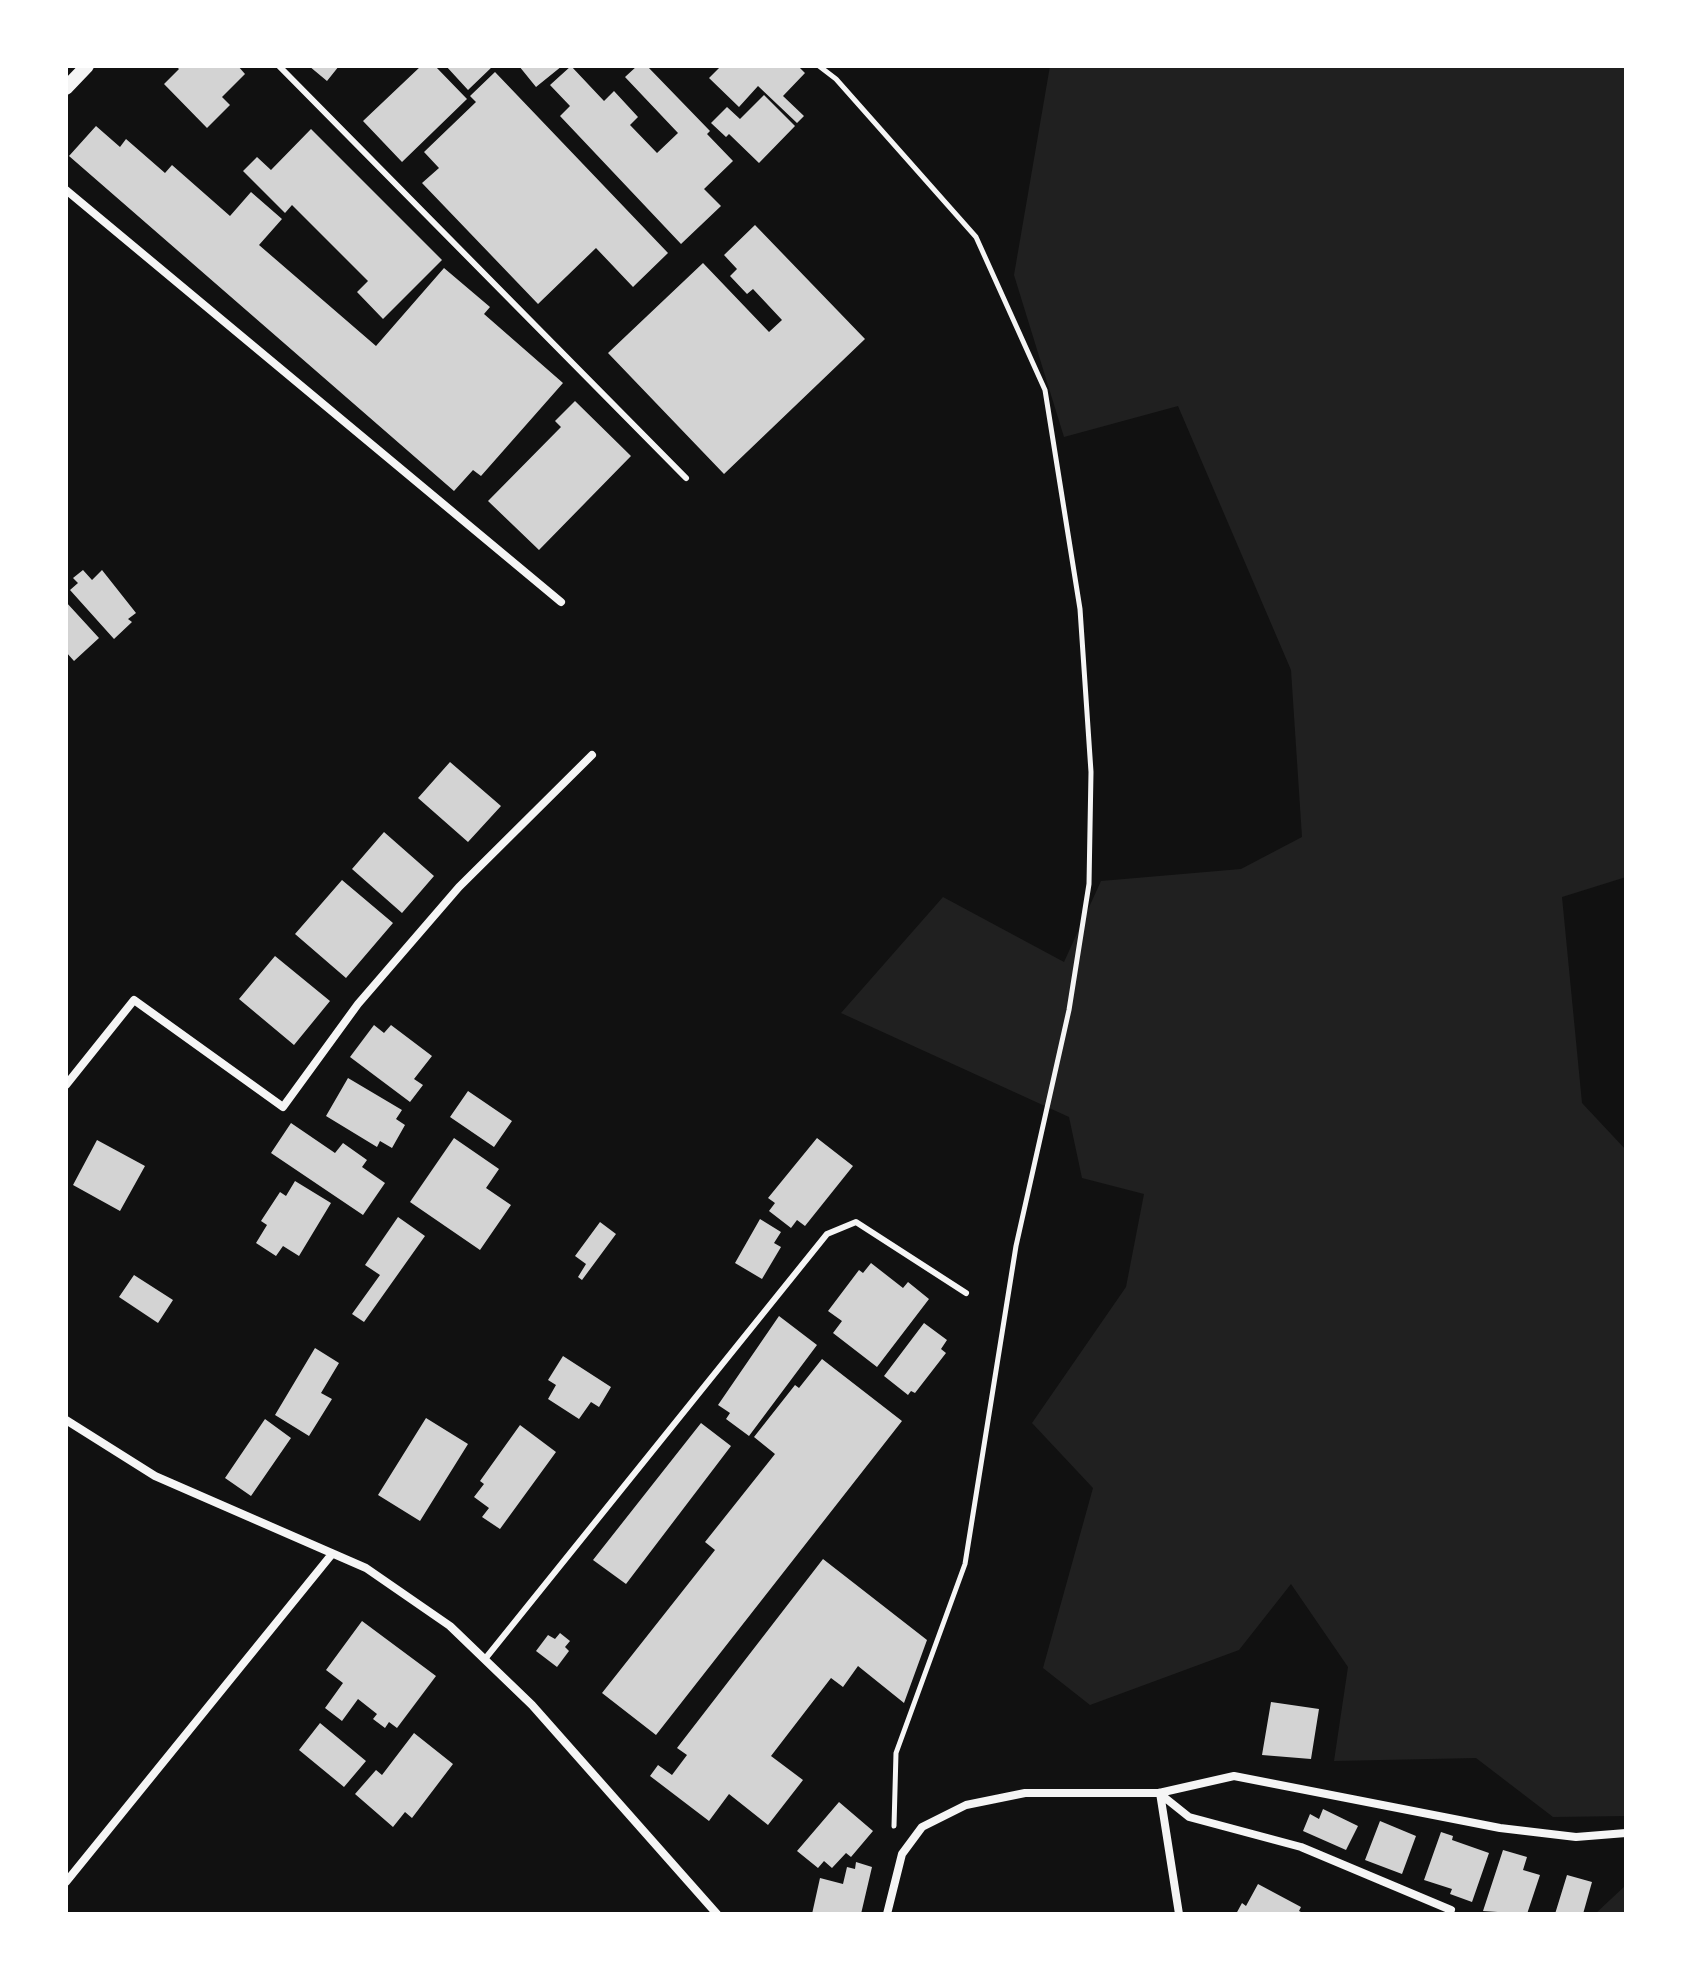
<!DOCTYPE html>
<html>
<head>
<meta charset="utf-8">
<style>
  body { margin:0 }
  #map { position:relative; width:1692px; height:1980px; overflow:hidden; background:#111; font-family:Spectral,serif }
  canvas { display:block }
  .frame { position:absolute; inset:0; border:68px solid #fff; pointer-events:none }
</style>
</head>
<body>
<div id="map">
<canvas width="1692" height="1980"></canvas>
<div class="frame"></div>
</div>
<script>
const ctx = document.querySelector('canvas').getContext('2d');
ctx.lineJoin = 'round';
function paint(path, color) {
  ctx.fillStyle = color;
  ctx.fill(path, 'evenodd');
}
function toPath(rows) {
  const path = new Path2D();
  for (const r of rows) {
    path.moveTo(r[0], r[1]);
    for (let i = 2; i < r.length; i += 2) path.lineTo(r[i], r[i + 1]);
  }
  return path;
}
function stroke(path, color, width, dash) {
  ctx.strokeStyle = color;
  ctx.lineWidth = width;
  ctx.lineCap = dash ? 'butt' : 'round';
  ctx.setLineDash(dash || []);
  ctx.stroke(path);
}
const green = toPath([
  [1050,66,1626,66,1626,877,1562,897,1582,1103,1626,1150,1626,1816,1553,1817,1476,1758,1334,1761,1348,1667,1291,1584,1239,1650,1090,1705,1043,1668,1093,1488,1032,1423,1126,1287,1144,1194,1082,1178,1069,1117,841,1013,943,897,1064,962,1101,881,1241,869,1302,837,1291,670,1178,406,1064,437,1014,275],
  [1626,1885,1626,1914,1595,1914]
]);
const building = toPath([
  [176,66,238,66,245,74,222,97,230,105,207,128,164,84,179,69],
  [309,66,339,66,327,81],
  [421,66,435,66,467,99,402,162,363,121],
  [446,66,493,66,468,90],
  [519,66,562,66,536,87],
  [571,66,604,101,614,91,638,117,630,125,657,153,678,133,625,77,637,66,647,66,710,131,707,134,733,161,704,189,721,206,681,244,560,116,570,106,550,85],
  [721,66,798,66,805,73,783,96,804,116,797,123,758,86,739,107,709,78],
  [495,72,668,253,633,287,596,248,538,304,422,183,439,168,424,152,476,102,470,96],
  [764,95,795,126,759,163,729,134,726,137,711,123,727,107,740,119],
  [96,126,120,147,126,139,165,173,172,165,230,216,251,192,282,219,259,245,376,346,444,268,490,307,484,314,563,383,481,476,473,470,454,491,69,156],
  [311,129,442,260,383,319,357,292,368,281,292,205,285,213,243,171,257,157,271,170],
  [755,225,865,339,724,474,608,353,703,263,769,332,782,320,753,289,747,294,730,276,737,269,724,255],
  [575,401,631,456,539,550,488,501,561,427,555,421],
  [83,570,92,580,102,570,136,613,128,619,132,622,114,639,70,590,78,583,73,578],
  [66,602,99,638,74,661,66,652],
  [450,762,501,806,468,842,418,798],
  [384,832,434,876,402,913,352,869],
  [342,880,393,923,346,978,295,934],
  [275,956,330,1001,294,1045,239,999],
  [374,1025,384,1033,391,1025,432,1056,414,1079,423,1085,410,1102,350,1057],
  [348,1078,402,1110,396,1119,405,1125,392,1148,380,1141,377,1147,326,1116],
  [468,1091,512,1121,494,1147,450,1117],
  [291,1123,335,1153,343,1143,367,1160,362,1167,385,1183,363,1215,271,1153],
  [454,1138,499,1169,486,1188,511,1205,480,1250,410,1202],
  [817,1138,853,1166,805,1226,797,1220,791,1228,769,1211,775,1203,768,1198],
  [97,1140,145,1166,120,1211,73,1185],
  [295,1181,331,1203,299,1256,283,1246,276,1256,256,1243,267,1225,261,1221,280,1192,286,1196],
  [398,1217,425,1236,364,1322,352,1314,380,1275,365,1265],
  [760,1219,781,1232,774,1243,781,1247,762,1279,735,1263],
  [600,1222,616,1234,582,1280,578,1277,586,1264,575,1256],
  [871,1263,903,1288,908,1282,929,1299,877,1367,833,1333,842,1321,828,1311,859,1270,863,1273],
  [134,1275,173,1300,158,1323,119,1297],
  [779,1316,817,1345,749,1436,726,1419,730,1413,718,1405],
  [924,1323,947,1340,941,1349,946,1353,915,1393,911,1391,908,1395,884,1376],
  [315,1348,339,1363,321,1393,332,1399,309,1436,275,1415],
  [563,1356,611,1387,599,1407,591,1402,579,1419,548,1399,556,1385,548,1380],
  [822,1359,902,1421,656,1735,602,1693,715,1550,705,1542,775,1454,754,1437,795,1385,799,1388],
  [426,1418,468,1444,420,1521,378,1495],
  [265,1419,291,1438,251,1496,225,1478],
  [701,1423,731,1446,626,1584,593,1560],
  [520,1425,556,1452,500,1529,482,1517,489,1508,474,1497,484,1484,480,1481],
  [823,1559,927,1640,904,1703,858,1666,843,1687,831,1678,771,1756,803,1780,768,1825,729,1794,709,1821,650,1776,658,1765,672,1775,687,1755,677,1748],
  [362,1621,436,1676,397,1728,389,1722,385,1728,373,1719,377,1714,358,1699,342,1721,325,1708,343,1683,326,1670],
  [560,1633,570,1641,565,1647,569,1651,557,1667,536,1651,548,1635,555,1639],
  [1271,1702,1319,1709,1311,1759,1262,1755],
  [320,1723,366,1761,344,1787,299,1750],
  [414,1733,453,1764,412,1818,405,1812,393,1827,355,1794,376,1770,382,1775],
  [839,1802,873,1831,851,1857,846,1853,832,1868,824,1861,818,1868,797,1851],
  [1323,1809,1358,1826,1346,1850,1303,1831,1310,1814,1319,1819],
  [1380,1821,1416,1836,1402,1874,1365,1860],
  [1441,1832,1453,1836,1452,1840,1489,1853,1472,1902,1450,1894,1452,1889,1424,1880],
  [1503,1850,1527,1857,1523,1870,1540,1875,1527,1914,1483,1911],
  [856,1862,872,1867,861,1914,812,1914,820,1878,843,1884,847,1867,855,1869],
  [1567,1875,1592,1882,1583,1914,1555,1914],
  [1258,1884,1301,1907,1299,1911,1305,1914,1236,1914,1242,1903,1246,1906]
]);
const path = toPath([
  [819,66,836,79,976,237,1045,390,1080,609,1091,772,1089,884,1069,1010,1016,1246,965,1564,896,1753,894,1826]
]);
const service = toPath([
  [279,66,686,478],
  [485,1659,827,1234,856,1222,966,1293]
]);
const minor = toPath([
  [66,190,561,602],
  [66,1085,134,1000,283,1107,358,1004,459,887,592,755],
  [66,1420,155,1476,366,1568,450,1626,532,1705,717,1914],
  [1159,1793,1189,1817,1301,1847,1451,1910],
  [1160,1793,1179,1914],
  [66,1882,332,1554],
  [887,1914,902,1854,922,1827,966,1805,1025,1793,1159,1793,1234,1776,1500,1828,1576,1837,1626,1833]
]);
const tertiary = toPath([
  [66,88,87,66]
]);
paint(green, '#202020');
paint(building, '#d3d3d3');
stroke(path, '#f5f5f5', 5);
stroke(service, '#f5f5f5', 6);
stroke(minor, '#f5f5f5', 8);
stroke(tertiary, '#f5f5f5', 14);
</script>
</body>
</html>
